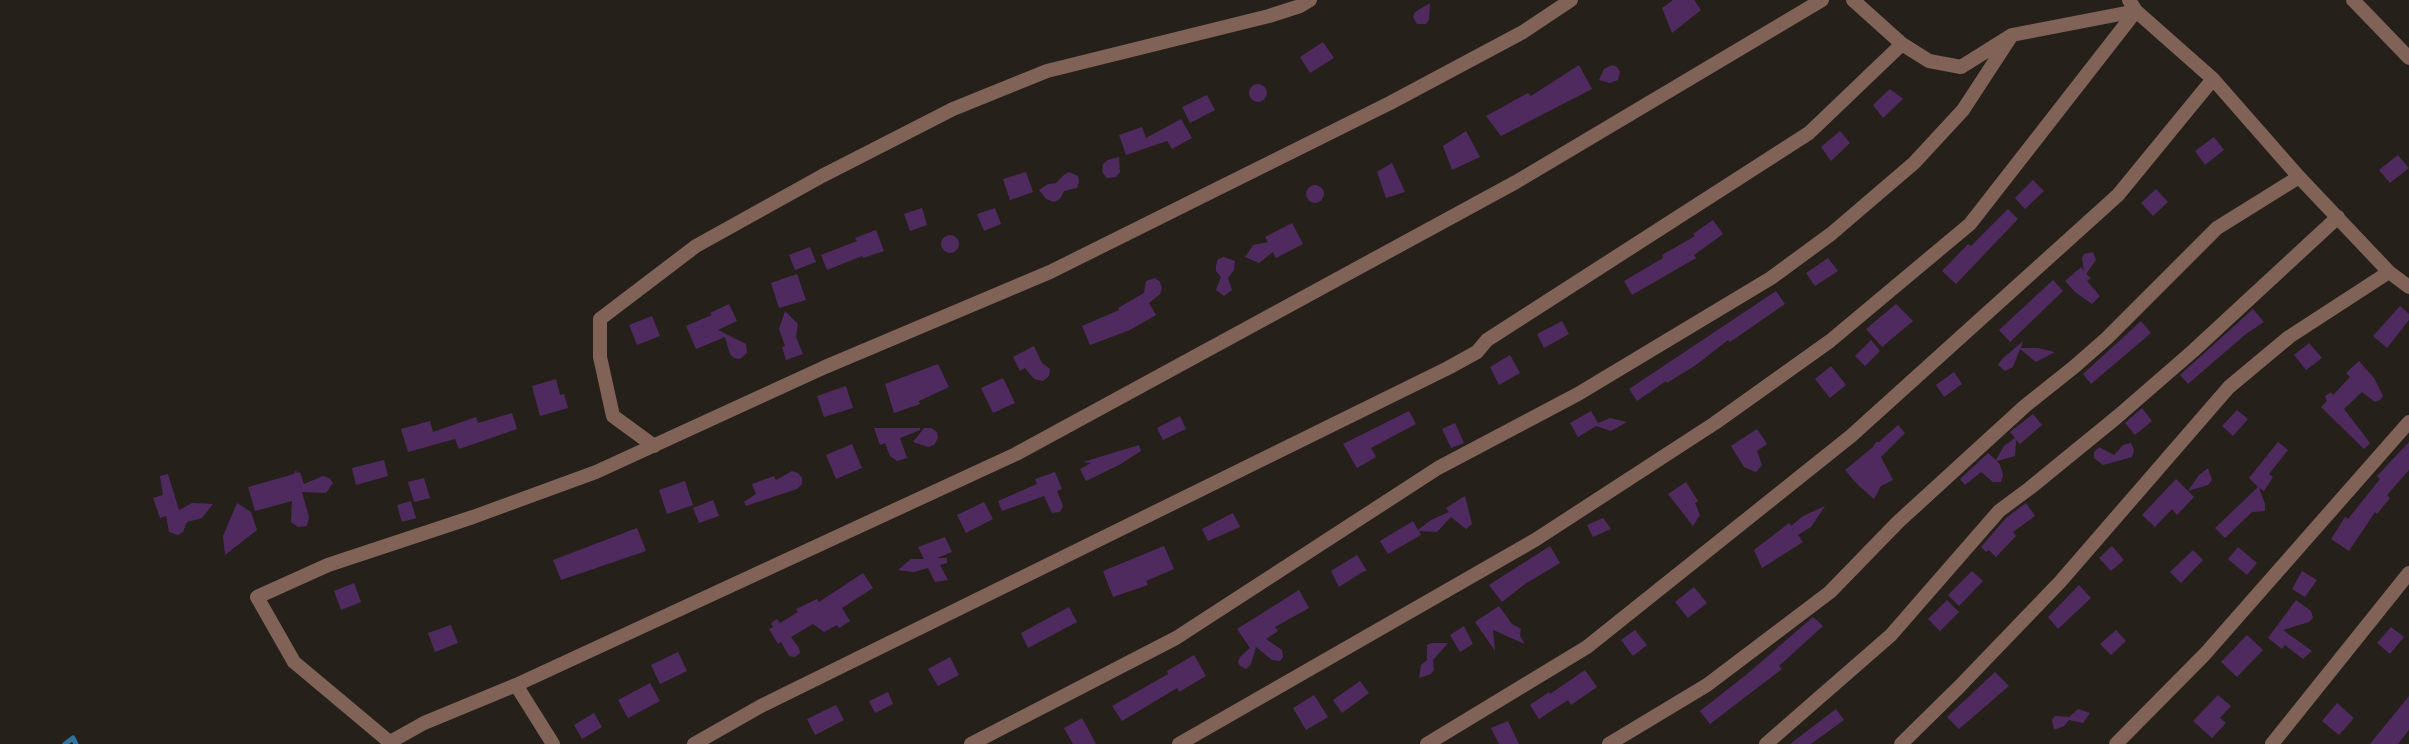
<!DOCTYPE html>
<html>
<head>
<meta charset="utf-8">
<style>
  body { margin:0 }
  canvas { display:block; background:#25201a }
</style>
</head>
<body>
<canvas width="2409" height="744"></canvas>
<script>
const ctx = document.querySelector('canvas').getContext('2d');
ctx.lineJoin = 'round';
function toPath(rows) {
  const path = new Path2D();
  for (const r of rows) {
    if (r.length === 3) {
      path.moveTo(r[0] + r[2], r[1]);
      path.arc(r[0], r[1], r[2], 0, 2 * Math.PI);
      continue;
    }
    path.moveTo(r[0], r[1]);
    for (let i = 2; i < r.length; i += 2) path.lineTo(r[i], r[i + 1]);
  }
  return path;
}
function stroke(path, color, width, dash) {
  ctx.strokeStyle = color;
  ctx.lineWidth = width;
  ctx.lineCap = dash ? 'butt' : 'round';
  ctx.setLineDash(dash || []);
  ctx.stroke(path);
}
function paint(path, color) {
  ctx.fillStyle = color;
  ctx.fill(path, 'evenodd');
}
const stream = toPath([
  [65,744,73,738,76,744]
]);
const building = toPath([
  [1673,0,1694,0,1701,10,1672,33,1662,8],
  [1430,3,1429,20,1426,24,1417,24,1413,17,1415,12],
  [1323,42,1334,58,1310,73,1300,57],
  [1579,65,1592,89,1501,136,1486,116,1528,93,1531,96],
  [1612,65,1617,67,1620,72,1618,80,1610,83,1599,80,1604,69],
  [1258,93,9],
  [1890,89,1903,99,1883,118,1873,105],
  [1207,95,1215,110,1190,123,1182,107],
  [1181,119,1192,138,1172,149,1167,141,1126,155,1119,135,1142,127,1146,138],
  [1466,131,1480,157,1452,170,1443,146],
  [1840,131,1850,143,1831,161,1821,147],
  [2214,137,2224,150,2205,165,2195,151],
  [2398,155,2409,168,2390,183,2379,170],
  [1119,157,1120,172,1116,177,1107,178,1102,172,1103,164,1108,160],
  [1392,163,1405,192,1386,198,1377,172],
  [1026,172,1033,192,1010,200,1003,179],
  [1069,172,1078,176,1079,182,1077,188,1064,191,1060,199,1054,202,1046,199,1039,190,1048,184,1056,183,1064,175],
  [2033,180,2044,191,2025,209,2015,198],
  [1315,194,9],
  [2156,189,2168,202,2153,216,2141,203],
  [922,208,927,225,910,231,904,214],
  [995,208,1001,224,984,231,977,214],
  [2008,209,2018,219,1956,284,1942,271,1968,244,1971,246],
  [1713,220,1723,234,1694,255,1696,258,1632,295,1624,281,1663,258,1662,255,1695,236,1693,234],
  [1292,223,1303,244,1276,258,1273,252,1259,263,1245,257,1253,245,1268,242,1265,237],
  [876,230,884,251,863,258,862,256,827,270,821,255,857,241,855,238],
  [950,244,9],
  [810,247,816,262,795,270,789,255],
  [2093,252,2096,260,2086,274,2091,278,2087,281,2100,296,2092,304,2075,292,2065,281,2081,267,2084,271,2082,258,2084,254],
  [1224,257,1235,261,1234,270,1228,278,1232,290,1224,296,1216,290,1221,277,1216,271,1216,265,1218,259],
  [1828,258,1838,271,1815,286,1806,273],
  [797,274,806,300,779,308,771,283],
  [1155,278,1160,282,1162,288,1160,294,1149,303,1156,315,1130,330,1090,345,1082,326,1119,310,1118,308,1144,293,1146,281],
  [2053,280,2063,291,2010,342,1999,330],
  [1776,291,1785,304,1730,342,1728,340,1696,365,1667,383,1666,381,1637,401,1629,389],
  [729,304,737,321,718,330,746,344,747,353,740,359,734,358,730,354,725,337,696,349,686,326,712,315,710,313],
  [1896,304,1913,321,1882,347,1866,329],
  [2400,306,2409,314,2409,320,2387,348,2373,336],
  [2253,309,2264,322,2246,334,2188,384,2180,375],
  [785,311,798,324,796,337,803,354,786,360,782,347,785,346,779,329],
  [652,316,660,336,637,345,629,325],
  [1562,321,1569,334,1544,348,1537,334],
  [2141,321,2151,333,2091,384,2083,374],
  [1871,340,1880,351,1865,366,1855,356],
  [2023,341,2021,348,2038,348,2055,352,2036,362,2020,349,2013,367,2005,371,1998,365,2002,359],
  [2309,343,2322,358,2306,370,2294,355],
  [1034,346,1042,363,1050,369,1049,376,1043,381,1034,379,1025,368,1020,371,1013,357],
  [1510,355,1520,373,1499,385,1490,367],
  [2359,361,2374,378,2383,396,2380,400,2375,402,2362,392,2344,409,2370,443,2364,449,2321,407,2327,401,2325,396,2331,392,2333,395,2350,377,2346,373],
  [938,364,949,387,919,401,920,404,894,413,885,384],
  [1831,366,1846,385,1830,398,1815,379],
  [1954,372,1962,384,1944,397,1936,385],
  [1003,378,1015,403,993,413,981,388],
  [556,379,560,395,564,394,568,408,540,416,532,386],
  [846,386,853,408,824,417,817,396],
  [2142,408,2152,421,2135,435,2125,423],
  [2237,410,2248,419,2233,436,2222,426],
  [1409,411,1416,424,1371,448,1376,457,1357,468,1343,444],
  [1591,411,1598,423,1610,418,1627,422,1611,431,1596,426,1578,437,1570,423],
  [512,413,517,429,459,449,455,439,408,452,401,429,430,421,433,432,476,417,478,423],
  [2033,414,2042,425,2020,444,2016,440,2015,456,1997,461,2000,465,2003,475,2001,482,1993,482,1981,472,1965,485,1960,479,1988,453,1996,460,2004,446,2015,438,2010,432],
  [1180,416,1186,429,1163,440,1157,428],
  [1455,423,1464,443,1451,448,1442,429],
  [1898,425,1905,433,1881,457,1893,480,1881,486,1874,499,1858,485,1845,470,1873,447,1876,442,1879,442],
  [874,428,920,428,920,430,900,438,907,458,897,461,890,456,885,443,880,445],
  [924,428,931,428,937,432,938,438,934,445,928,447,913,442],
  [1757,429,1767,444,1757,451,1762,465,1756,472,1744,467,1731,446],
  [2278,442,2288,450,2269,474,2273,477,2264,491,2259,488,2265,504,2265,511,2252,512,2225,538,2215,528,2258,487,2249,478],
  [2409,442,2409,470,2387,495,2390,498,2377,514,2375,512,2349,551,2331,539,2345,517,2348,519,2380,479,2377,476],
  [2131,443,2134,450,2132,457,2103,465,2094,458,2094,452,2099,447,2114,455,2123,445],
  [852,444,862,468,836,479,826,455],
  [1139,445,1141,451,1119,465,1086,481,1080,469,1091,463,1083,462],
  [384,460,388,476,356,485,352,468],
  [2208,468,2212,480,2208,485,2188,491,2194,497,2177,515,2172,509,2155,527,2142,515,2176,479,2188,491,2199,475],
  [296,470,297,473,300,472,304,484,323,476,329,478,333,483,326,493,302,492,309,517,307,526,298,527,291,522,292,501,255,511,248,487,294,474],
  [792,471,798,473,802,478,802,484,797,489,746,506,744,502,756,494,752,484,774,476,776,480],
  [1055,472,1062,489,1057,491,1063,506,1060,512,1052,513,1044,496,1002,511,998,501,1037,484,1035,479],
  [168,474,179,510,192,503,213,504,202,518,187,522,183,532,178,535,169,532,166,516,160,518,153,498,163,495,160,476],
  [424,478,430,498,414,502,408,482],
  [685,481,693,505,667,514,659,490],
  [1686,482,1698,501,1695,503,1700,515,1693,526,1668,494],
  [1465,496,1472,524,1466,529,1451,517,1437,532,1419,531,1421,535,1388,554,1380,541,1413,521,1418,530,1431,520,1449,512,1446,508],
  [713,500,719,516,699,523,693,508],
  [411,501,416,518,402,522,397,505],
  [984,502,993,519,966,533,957,515],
  [237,503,251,512,257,530,225,555,223,536],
  [2026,503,2035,516,2013,532,2016,536,1996,557,1989,550,1986,552,1981,547,2006,518],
  [1825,506,1811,527,1798,535,1803,542,1762,568,1754,550,1789,523,1791,526,1803,516],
  [1233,513,1240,527,1208,541,1202,529],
  [1603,518,1611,529,1593,537,1587,525],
  [637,528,646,551,561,580,553,560],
  [945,537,952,552,937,558,947,558,947,563,940,565,948,580,935,582,928,568,914,572,898,570,911,559,924,559,918,547],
  [1164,546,1174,569,1146,581,1148,585,1113,597,1103,571],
  [1550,546,1560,563,1525,584,1502,602,1489,585],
  [2112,546,2124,560,2111,571,2099,558],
  [2238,547,2257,563,2247,575,2228,559],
  [2193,550,2203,560,2181,583,2170,572],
  [1357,555,1367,571,1364,571,1339,587,1331,571],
  [1972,571,1983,581,1959,606,1948,595],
  [2302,571,2317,580,2305,597,2292,589],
  [863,573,873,588,842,608,850,621,839,628,837,625,824,632,813,624,791,637,799,648,800,653,795,657,789,656,781,642,778,644,769,629,773,627,771,623,777,619,780,623,798,612,796,609,817,599,819,602],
  [354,583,361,602,341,610,334,591],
  [2079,585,2091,598,2058,629,2048,617],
  [1694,587,1707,603,1688,618,1675,602],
  [1299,590,1309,608,1275,627,1278,631,1266,639,1282,650,1283,657,1280,661,1272,660,1256,647,1251,664,1246,669,1240,666,1238,662,1240,657,1250,648,1237,629],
  [1947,600,1959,612,1940,631,1928,619],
  [2296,600,2311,611,2313,618,2309,622,2283,630,2312,651,2303,659,2285,645,2282,649,2268,638],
  [1499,606,1512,624,1521,629,1520,636,1525,644,1493,630,1495,651,1475,622],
  [1069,607,1077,622,1028,648,1021,633],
  [1813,617,1823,626,1779,666,1782,669,1710,724,1700,711,1746,675],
  [451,625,458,643,435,652,428,633],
  [1464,626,1473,644,1460,652,1450,635],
  [2391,627,2404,637,2390,654,2377,643],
  [1635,630,1647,645,1633,656,1621,640],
  [2116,630,2126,641,2111,655,2100,644],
  [2247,635,2263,650,2237,677,2221,662],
  [1432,643,1448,643,1433,660,1434,670,1431,674,1419,678,1421,665,1427,660,1427,645],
  [678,652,687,671,660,684,651,665],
  [1194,655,1206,676,1179,692,1177,688,1122,721,1112,706,1168,674,1167,671],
  [950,657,959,675,938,686,928,669],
  [1585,670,1597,687,1571,705,1568,700,1539,719,1530,705,1549,692,1550,694],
  [1995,672,2009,686,1959,729,1947,717],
  [1360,681,1369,693,1342,713,1333,700],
  [650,683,660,701,628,718,618,700],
  [888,692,893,704,875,713,869,701],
  [1314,695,1328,717,1306,730,1293,708],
  [2218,695,2231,706,2220,718,2226,723,2212,738,2193,721],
  [2409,696,2409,730,2398,744,2370,744],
  [2337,703,2354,718,2339,735,2322,721],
  [836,705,844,720,815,735,807,719],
  [1836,709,1844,720,1811,744,1790,744],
  [2078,709,2090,713,2083,723,2069,720,2064,726,2054,730,2052,720,2055,716,2069,717],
  [594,713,602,727,582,739,574,725],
  [1082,718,1096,744,1073,744,1064,728],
  [1508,721,1519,744,1499,744,1491,728]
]);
const street = toPath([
  [1853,0,1902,44,1929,61,1961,67,2012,35,2136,11,2213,79,2299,177,2389,272,2409,287],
  [2353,0,2409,58],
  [654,446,613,416,600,357,600,319,696,246,822,176,953,109,1047,71,1269,16,1300,6,1310,0],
  [516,685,553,744],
  [390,742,424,723,516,685,1016,454,1516,182,1822,0],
  [392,744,294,662,257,597,328,565,473,517,596,472,825,367,1050,272,1390,103,1523,32,1571,0],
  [694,744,761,706,1448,368,1477,352,1487,340,1809,133,1902,44],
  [971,744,1176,638,1438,468,1578,394,1771,278,1831,234,1914,163,1963,110,2012,35],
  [1179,744,1535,540,1715,423,1830,341,1970,224,2136,11,2129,0],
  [1427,744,1587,647,1851,436,2118,195,2213,79],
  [1609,744,1707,685,1830,592,1898,522,2025,406,2074,367,2107,338,2217,228,2299,177],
  [1766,744,1891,635,1999,511,2030,488,2117,417,2193,351,2338,217],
  [1901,744,1959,687,2060,582,2229,387,2289,337,2389,272],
  [2116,744,2205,654,2409,422],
  [2272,744,2409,573]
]);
stroke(stream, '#31719d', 5);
paint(building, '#4f2a5e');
stroke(street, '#806257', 14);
</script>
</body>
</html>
